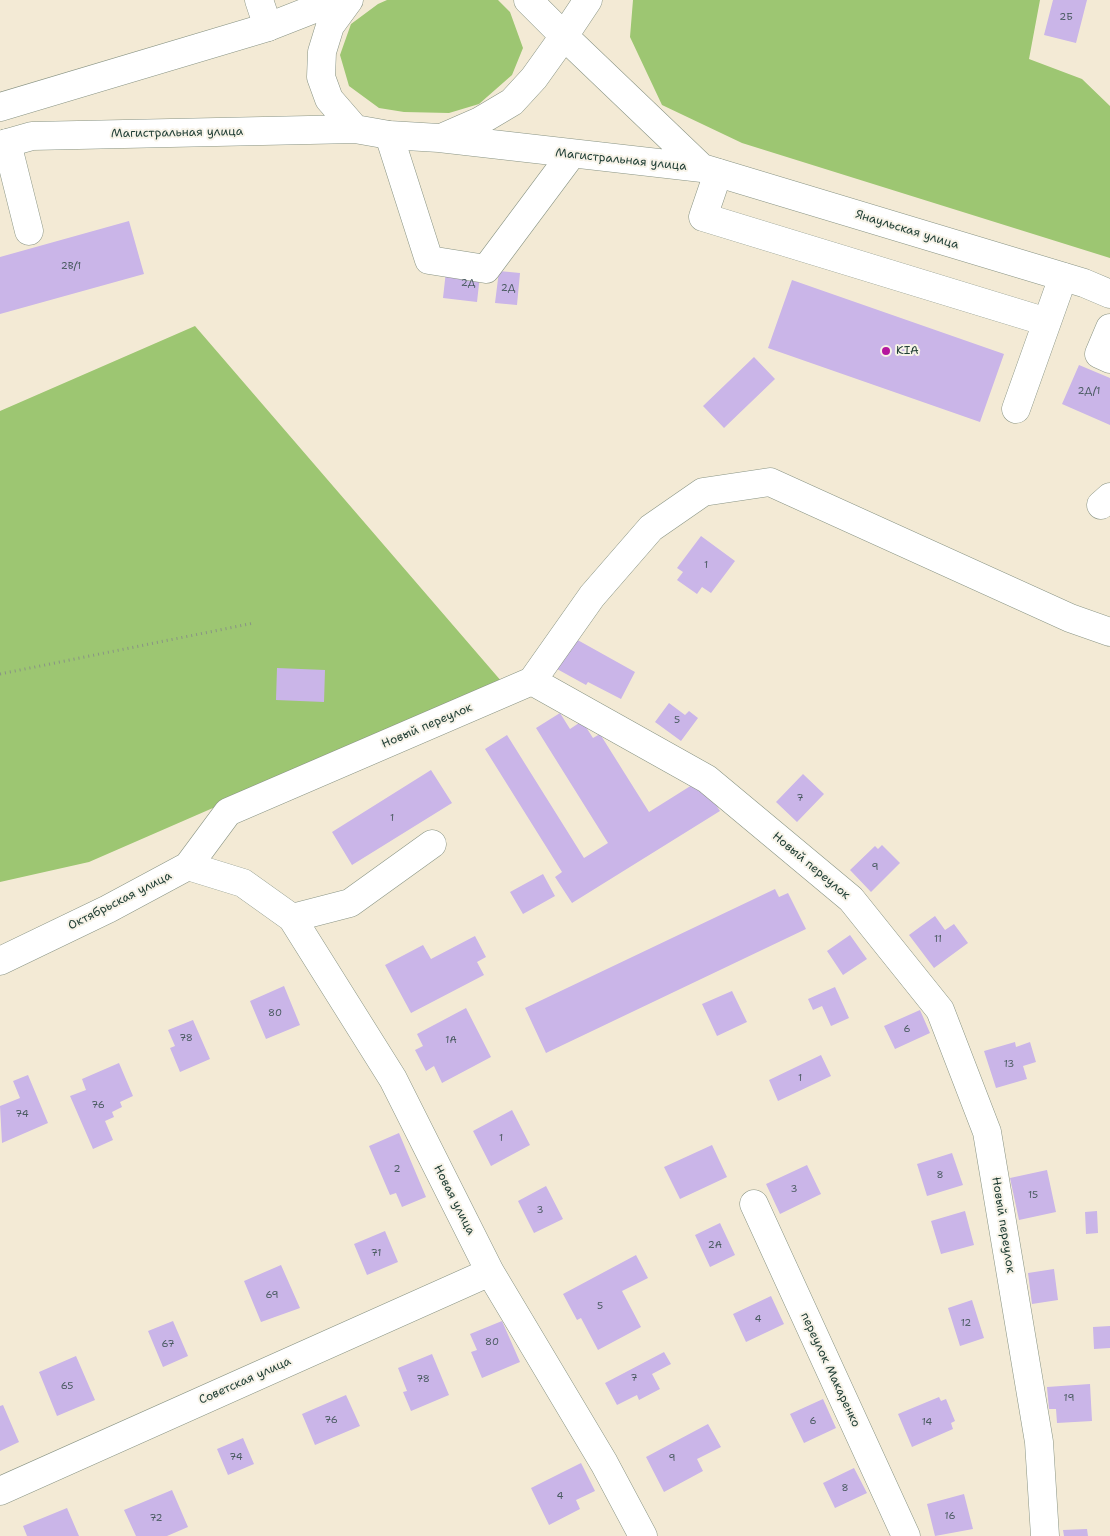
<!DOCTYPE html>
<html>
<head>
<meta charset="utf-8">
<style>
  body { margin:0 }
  canvas { display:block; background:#f3ead5 }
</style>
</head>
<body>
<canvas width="1110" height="1536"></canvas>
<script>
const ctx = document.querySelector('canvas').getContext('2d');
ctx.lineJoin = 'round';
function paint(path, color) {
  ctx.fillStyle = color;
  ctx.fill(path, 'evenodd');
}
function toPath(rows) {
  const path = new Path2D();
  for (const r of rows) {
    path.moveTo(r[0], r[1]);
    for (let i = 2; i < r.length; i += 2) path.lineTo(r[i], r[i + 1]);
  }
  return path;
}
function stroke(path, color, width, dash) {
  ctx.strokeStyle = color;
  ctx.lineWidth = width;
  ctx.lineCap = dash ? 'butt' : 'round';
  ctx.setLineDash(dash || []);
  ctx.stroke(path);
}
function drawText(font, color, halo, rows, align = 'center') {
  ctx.font = font + ' "Shantell Sans",sans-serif';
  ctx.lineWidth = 4;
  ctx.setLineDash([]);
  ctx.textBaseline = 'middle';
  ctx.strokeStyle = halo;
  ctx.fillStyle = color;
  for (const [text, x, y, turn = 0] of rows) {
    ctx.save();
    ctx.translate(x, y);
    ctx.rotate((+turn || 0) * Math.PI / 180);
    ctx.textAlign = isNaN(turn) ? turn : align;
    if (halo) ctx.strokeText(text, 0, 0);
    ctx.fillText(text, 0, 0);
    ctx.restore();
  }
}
const green = toPath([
  [387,0,498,0,510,12,523,48,512,75,479,104,449,113,404,112,379,108,349,86,340,55,351,24,378,4],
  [633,0,1040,0,1029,59,1082,79,1110,106,1110,258,742,143,662,105,630,37],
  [195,326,502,682,89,862,0,882,0,411]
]);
const building = toPath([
  [1053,0,1087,0,1076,43,1044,35],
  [129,221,144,274,0,314,0,257],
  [448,253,482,257,477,302,443,298],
  [499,271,520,273,517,305,495,303],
  [792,280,1004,354,980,422,768,348],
  [754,357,775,379,724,428,703,406],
  [1079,365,1110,378,1110,425,1062,404],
  [701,536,735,561,711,593,702,587,697,594,677,580,683,572,677,568],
  [574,638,635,672,621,699,588,682,586,685,557,669],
  [277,668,325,670,324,702,276,700],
  [669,703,685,715,689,711,698,718,681,741,655,722],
  [560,713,570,729,582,721,593,738,600,734,649,812,700,780,720,811,572,903,555,877,562,872,485,749,507,735,584,858,608,843,536,728],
  [431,770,452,803,352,865,332,832],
  [803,774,824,794,797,822,776,802],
  [882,845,900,863,871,892,850,870,875,846,878,849],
  [543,874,555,896,523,914,510,892],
  [775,889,779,897,788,893,806,929,546,1053,525,1008],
  [935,916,945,930,954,924,968,943,934,968,909,935],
  [850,935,867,959,843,975,827,951],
  [475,936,486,957,477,962,484,975,411,1013,385,965,423,945,431,959],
  [284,986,300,1025,266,1039,250,1001],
  [835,987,849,1018,831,1026,822,1006,813,1010,808,999],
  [732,991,747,1022,717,1036,702,1004],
  [466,1008,491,1057,442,1083,434,1066,426,1071,415,1050,423,1046,417,1034],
  [920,1010,930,1033,895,1049,884,1026],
  [193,1020,210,1059,180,1072,170,1048,175,1046,168,1030],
  [1015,1042,1016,1047,1030,1042,1036,1062,1023,1066,1027,1079,996,1088,984,1051],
  [821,1055,831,1076,778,1101,769,1080],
  [119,1063,133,1096,120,1102,122,1107,112,1112,114,1117,105,1121,113,1140,93,1149,70,1096,86,1090,82,1079],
  [28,1075,48,1123,2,1143,0,1106,20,1098,13,1081],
  [512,1110,530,1145,491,1166,473,1131],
  [399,1133,426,1197,402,1207,396,1193,390,1195,369,1146],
  [712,1145,727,1177,680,1199,664,1167],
  [952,1153,963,1185,927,1196,917,1164],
  [807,1165,821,1194,780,1214,766,1184],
  [1047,1170,1056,1212,1019,1220,1010,1178],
  [546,1186,563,1219,534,1233,518,1201],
  [965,1211,974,1245,941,1254,931,1221],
  [1097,1211,1098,1233,1086,1234,1085,1212],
  [720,1223,735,1255,710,1267,695,1235],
  [385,1231,398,1262,367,1275,354,1244],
  [636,1255,648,1278,622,1291,641,1327,598,1350,581,1318,577,1320,563,1294],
  [281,1265,300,1308,261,1322,244,1281],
  [1054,1269,1058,1300,1032,1304,1028,1273],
  [771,1296,784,1324,746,1342,733,1314],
  [972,1300,984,1338,960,1346,948,1308],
  [173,1321,188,1356,163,1367,148,1331],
  [502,1321,520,1362,482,1378,471,1352,477,1350,470,1334],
  [1110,1326,1110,1348,1094,1349,1093,1327],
  [664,1352,671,1364,652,1374,660,1389,639,1400,637,1395,617,1405,605,1383],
  [432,1354,449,1395,411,1411,403,1392,407,1391,398,1368],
  [76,1356,95,1400,57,1416,39,1372],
  [1090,1384,1092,1421,1057,1423,1056,1409,1049,1409,1047,1387],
  [346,1395,360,1426,315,1445,302,1414],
  [939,1397,941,1401,946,1399,955,1421,951,1423,953,1429,912,1447,898,1414],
  [823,1399,836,1428,804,1443,790,1414],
  [3,1405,19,1442,0,1451,0,1406],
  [708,1424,721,1447,697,1459,703,1471,664,1492,646,1457],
  [243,1438,254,1464,228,1475,217,1449],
  [581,1463,595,1491,576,1500,580,1509,549,1525,531,1488],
  [854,1468,867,1493,835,1508,823,1483],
  [172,1490,188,1527,167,1536,136,1536,124,1510],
  [964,1494,973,1529,935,1536,927,1504],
  [67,1508,79,1536,27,1536,23,1526],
  [1087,1529,1088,1536,1064,1536,1063,1530]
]);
const path = toPath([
  [0,674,254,623]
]);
const minor = toPath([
  [259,0,268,27],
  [389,135,429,260,486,269,571,155],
  [7,143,29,231],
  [718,173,703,217,1047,322],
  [1110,328,1099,354,1110,359],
  [1016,409,1063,277],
  [1101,505,1110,497],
  [532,681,592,596,651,528,703,492,770,482,1070,618,1110,632],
  [188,866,228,812,532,681,707,779,851,899,940,1010,987,1132,1039,1442,1045,1536],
  [292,918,350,903,432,844],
  [0,961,108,909,188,866,243,883,292,918,393,1079,490,1272,604,1463,643,1536],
  [754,1204,906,1536],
  [0,1491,490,1272]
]);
const major = toPath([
  [349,0,330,26,322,52,321,77,329,99,355,129],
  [588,0,564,36,702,168],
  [0,107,268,27,337,0],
  [441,138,480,121,512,102,534,78,564,36,528,0],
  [0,145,32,136,355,129,389,135,439,138,702,168,1084,283,1110,294]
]);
const markers = [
  [886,351,5,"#b5179e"]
];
const numberNames = [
  ["2Б",1066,17],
  ["2В/1",71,266],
  ["2Д",468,283],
  ["2Д",508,288],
  ["2Д/1",1089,391],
  ["1",706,565],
  ["5",677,720],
  ["7",800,798],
  ["1",392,818],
  ["9",875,867],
  ["11",938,939],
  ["80",275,1013],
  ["6",907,1029],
  ["78",186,1038],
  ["1А",451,1040],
  ["13",1009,1064],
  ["1",800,1078],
  ["76",98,1105],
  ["74",22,1114],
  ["1",501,1138],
  ["2",397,1169],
  ["8",940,1175],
  ["3",794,1189],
  ["15",1033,1195],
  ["3",540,1210],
  ["2А",715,1245],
  ["71",376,1253],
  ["69",272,1295],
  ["5",600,1306],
  ["4",758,1319],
  ["12",966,1323],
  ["80",492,1342],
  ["67",168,1344],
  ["7",634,1378],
  ["78",423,1379],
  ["65",67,1386],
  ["19",1069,1398],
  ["76",331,1420],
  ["6",813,1421],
  ["14",927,1422],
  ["74",236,1457],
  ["9",672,1458],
  ["8",845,1488],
  ["4",560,1496],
  ["16",950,1516],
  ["72",156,1518]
];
const streetNames = [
  ["Магистральная улица",177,133,-1],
  ["Магистральная улица",621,160,6],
  ["Янаульская улица",907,230,17],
  ["Новый переулок",427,726,-23],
  ["Новый переулок",811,866,40],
  ["Октябрьская улица",120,901,-27],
  ["Новая улица",454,1200,63],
  ["Новый переулок",1003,1225,81],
  ["переулок Макаренко",830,1370,65],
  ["Советская улица",245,1381,-24]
];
const poiNames = [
  ["KIA",896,351]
];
paint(green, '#9dc672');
paint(building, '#cab5e8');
stroke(minor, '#899484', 29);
stroke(major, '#899484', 29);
stroke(path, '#899484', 3, [1, 4]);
stroke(minor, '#fff', 28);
stroke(major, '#fff', 28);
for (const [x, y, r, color] of markers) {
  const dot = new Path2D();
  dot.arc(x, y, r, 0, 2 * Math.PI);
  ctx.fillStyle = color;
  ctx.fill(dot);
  stroke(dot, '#f7f3e8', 2);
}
drawText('10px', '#4a5b61', null, numberNames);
drawText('12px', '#1f3d34', '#f7f3e8', streetNames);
drawText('12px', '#1f3d34', '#f7f3e8', poiNames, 'left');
</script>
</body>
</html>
